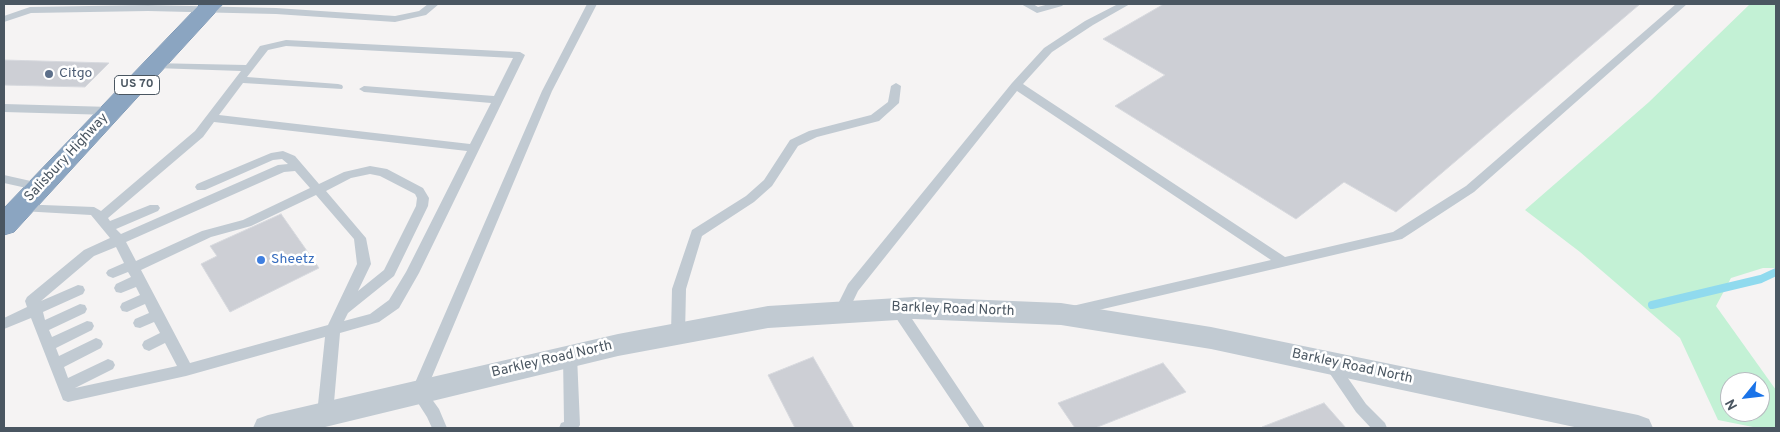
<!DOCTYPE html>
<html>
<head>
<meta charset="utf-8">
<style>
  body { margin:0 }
  #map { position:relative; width:1780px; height:432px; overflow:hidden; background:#f5f3f3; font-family:Overpass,sans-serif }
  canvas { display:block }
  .frame { position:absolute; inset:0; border:5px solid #4a5661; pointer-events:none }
  .north { position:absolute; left:1720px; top:372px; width:50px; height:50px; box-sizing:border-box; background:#fff; border:1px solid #b7bbc0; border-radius:50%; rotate:241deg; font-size:14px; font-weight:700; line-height:20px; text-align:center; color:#4a5661 }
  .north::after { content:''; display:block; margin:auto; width:18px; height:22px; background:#1a73e8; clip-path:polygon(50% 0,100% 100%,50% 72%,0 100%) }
</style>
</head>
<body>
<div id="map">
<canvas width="1780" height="432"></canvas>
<div class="frame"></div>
<div class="north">N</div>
</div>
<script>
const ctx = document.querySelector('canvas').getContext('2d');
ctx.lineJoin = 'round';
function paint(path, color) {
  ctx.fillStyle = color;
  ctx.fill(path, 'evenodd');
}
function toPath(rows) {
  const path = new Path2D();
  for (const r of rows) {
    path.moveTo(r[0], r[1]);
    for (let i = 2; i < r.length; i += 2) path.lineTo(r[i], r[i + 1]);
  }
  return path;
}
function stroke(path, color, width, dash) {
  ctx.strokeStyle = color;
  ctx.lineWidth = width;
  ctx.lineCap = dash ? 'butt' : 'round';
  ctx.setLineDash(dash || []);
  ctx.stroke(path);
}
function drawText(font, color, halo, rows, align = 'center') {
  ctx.font = font + ' Overpass,sans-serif';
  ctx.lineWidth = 5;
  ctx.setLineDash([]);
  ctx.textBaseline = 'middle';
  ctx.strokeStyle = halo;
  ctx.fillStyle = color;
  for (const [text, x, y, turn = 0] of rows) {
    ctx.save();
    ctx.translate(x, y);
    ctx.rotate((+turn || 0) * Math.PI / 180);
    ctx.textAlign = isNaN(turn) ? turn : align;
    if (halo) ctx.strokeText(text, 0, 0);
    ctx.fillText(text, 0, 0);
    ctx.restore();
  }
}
const green = toPath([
  [1750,4,1776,4,1776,268,1763,268,1731,278,1716,306,1776,390,1776,428,1758,428,1718,420,1680,338,1580,252,1525,210,1649,102],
  [1730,382,1760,382,1760,412,1730,412]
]);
const stream = toPath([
  [1652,305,1761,279,1776,272]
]);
const building = toPath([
  [1164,4,1640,4,1396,212,1344,182,1296,219,1115,106,1165,75,1103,39,1164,4],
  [4,60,109,63,85,87,4,85,4,60],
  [281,214,319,268,230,312,201,264,217,256,210,246,281,214],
  [813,357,854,428,795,428,768,375,813,357],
  [1163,363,1186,392,1095,428,1075,428,1058,403,1163,363],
  [1324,403,1346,428,1262,428,1262,427,1324,403]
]);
const lane = toPath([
  [428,4,439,4,426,15,395,22,276,14,148,11,31,13,4,22,4,16,30,7,148,5,276,8,395,16,419,11,428,4],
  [587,4,597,4,552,91,426,391,439,409,447,428,432,428,427,417,411,392,542,91,587,4],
  [1021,4,1033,4,1038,7,1049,4,1064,4,1062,6,1037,13,1021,4],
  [1118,4,1130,4,1093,25,1052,52,1023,84,1285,257,1393,232,1466,186,1676,4,1687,4,1474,192,1402,239,1073,316,1068,315,1066,311,1068,307,1271,260,1017,91,858,291,846,316,841,317,836,316,834,312,848,284,1012,83,1044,48,1085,21,1118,4],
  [286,40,520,52,525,55,419,273,399,308,379,322,340,333,333,414,330,419,325,420,320,419,317,414,325,337,186,376,68,402,63,400,31,318,4,329,4,318,27,307,25,301,27,297,84,250,110,238,91,215,21,211,15,207,17,204,94,207,101,211,195,131,241,71,155,68,150,65,151,63,246,65,260,46,286,40],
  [286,46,513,58,494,96,364,86,359,89,364,92,491,103,470,144,219,115,243,83,342,89,343,87,342,85,338,84,247,77,268,50,286,46],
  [214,122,467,151,406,272,389,300,370,314,344,321,348,313,394,276,428,206,429,198,423,188,387,169,370,166,344,172,319,184,295,156,283,151,271,153,197,184,195,187,197,190,205,190,273,160,282,159,288,164,278,165,121,234,116,229,158,211,160,208,158,205,150,205,110,221,108,218,203,137,214,122],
  [295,171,310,188,243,220,202,231,136,261,126,242,284,172,295,171],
  [370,174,380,176,415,194,417,198,416,206,384,270,358,291,371,264,366,238,326,191,351,178,370,174],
  [316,195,354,239,357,264,328,325,190,363,141,270,211,237,251,226,316,195],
  [116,247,124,263,108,270,106,273,108,276,113,278,128,272,131,277,116,284,114,288,116,292,121,293,136,287,140,295,122,303,120,307,122,311,127,312,145,304,149,313,135,319,133,323,135,327,140,328,154,322,160,333,144,341,142,345,144,349,149,351,165,343,177,366,75,388,113,369,115,365,113,361,108,359,68,378,64,367,101,348,103,344,101,340,96,338,59,356,56,348,92,330,94,326,92,322,87,321,52,337,49,330,85,313,87,309,85,305,80,304,45,320,43,312,83,294,85,290,83,286,78,285,41,301,94,256,116,247],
  [896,83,901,86,899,103,879,121,817,137,798,146,772,186,754,202,702,236,686,289,685,334,683,338,678,340,673,338,671,334,672,289,692,230,746,196,764,180,790,140,809,131,871,115,888,102,891,86,896,83],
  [4,104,111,107,117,111,111,115,4,112,4,104],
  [4,175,44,184,46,187,40,191,4,183,4,175],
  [897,303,902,304,985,428,970,428,892,312,890,308,892,304,897,303],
  [570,350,575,352,577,356,580,425,578,428,559,428,561,423,564,422,563,356,565,352,570,350],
  [1329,356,1334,358,1366,404,1385,423,1387,428,1371,428,1356,412,1322,362,1324,358,1329,356]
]);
const street = toPath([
  [914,297,1061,303,1211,327,1638,415,1649,419,1653,428,1579,428,1211,349,1061,325,914,319,768,328,618,356,321,428,253,428,257,419,268,415,618,334,768,306,914,297]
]);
const highway = toPath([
  [200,4,223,4,14,232,4,235,4,208,200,4]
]);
const markers = [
  [49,74,5,"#5c6f8a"],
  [261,260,5,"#3f7fe0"]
];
const shields = [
  [137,85,45]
];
const shieldNames = [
  ["US 70",137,85]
];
const serviceNames = [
  ["Citgo",59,74]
];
const streetNames = [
  ["Salisbury Highway",67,158,-47],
  ["Barkley Road North",953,310,2],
  ["Barkley Road North",552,360,-13],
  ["Barkley Road North",1352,367,12]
];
const shopNames = [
  ["Sheetz",271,260]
];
paint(green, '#c3f1d5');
stroke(stream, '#90daee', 8);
paint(building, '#cdcfd5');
stroke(building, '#d7d9de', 1);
stroke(highway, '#7690ad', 1);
paint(lane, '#c1cad2');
paint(street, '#c1cad2');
paint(highway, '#8ba5c1');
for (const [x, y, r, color] of markers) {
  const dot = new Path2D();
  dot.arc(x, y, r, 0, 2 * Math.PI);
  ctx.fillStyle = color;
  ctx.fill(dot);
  stroke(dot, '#fff', 2);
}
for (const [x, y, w] of shields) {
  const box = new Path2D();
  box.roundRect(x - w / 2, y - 9.5, w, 19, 4);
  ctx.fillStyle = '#fff';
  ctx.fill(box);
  stroke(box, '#4a5661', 1);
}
drawText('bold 12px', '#4a5661', null, shieldNames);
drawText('14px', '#4e5e75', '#fff', serviceNames, 'left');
drawText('14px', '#4a5661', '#fff', streetNames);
drawText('14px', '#366cbe', '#fff', shopNames, 'left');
</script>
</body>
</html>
